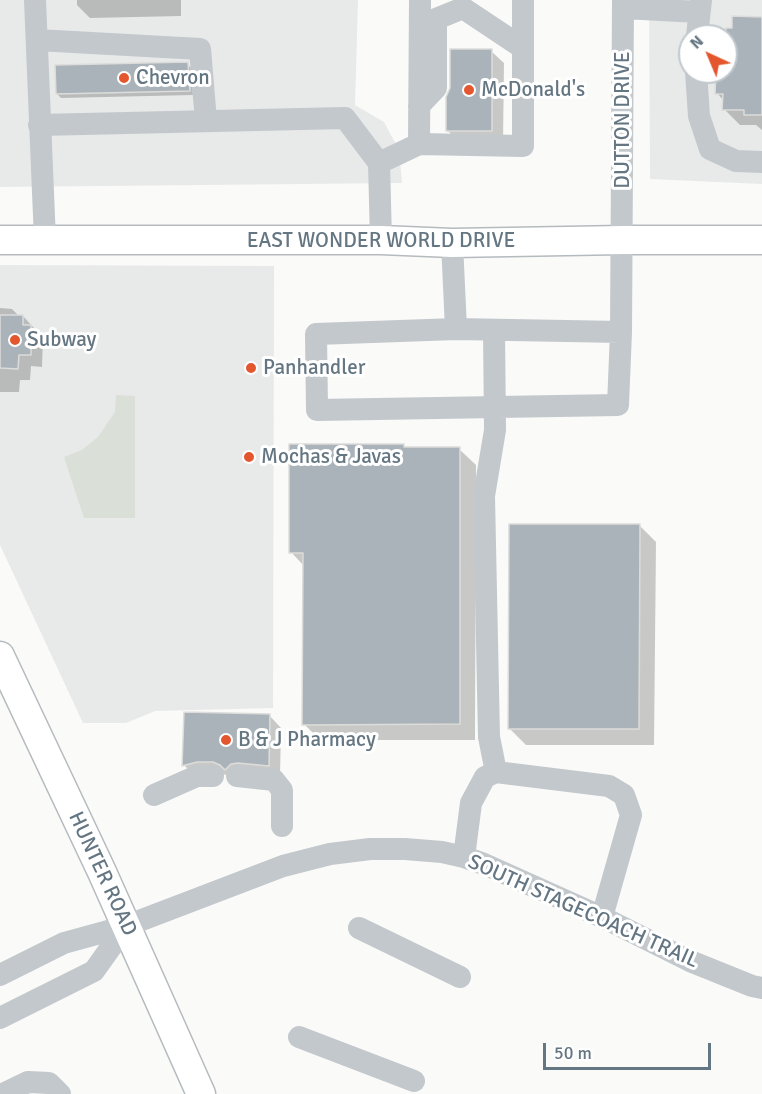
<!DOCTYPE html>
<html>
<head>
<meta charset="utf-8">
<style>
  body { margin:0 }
  #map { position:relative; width:762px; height:1094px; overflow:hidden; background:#fafaf8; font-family:Signika,sans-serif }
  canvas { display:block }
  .north { position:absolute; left:678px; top:24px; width:60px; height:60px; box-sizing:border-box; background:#fff; border:2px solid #c1c8cd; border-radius:50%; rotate:316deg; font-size:16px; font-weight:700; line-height:24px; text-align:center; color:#657683 }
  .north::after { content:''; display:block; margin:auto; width:21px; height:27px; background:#e4572e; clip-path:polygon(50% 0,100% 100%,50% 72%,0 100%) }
  .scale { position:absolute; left:543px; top:1043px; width:168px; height:27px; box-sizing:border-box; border:3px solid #657683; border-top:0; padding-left:8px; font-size:18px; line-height:21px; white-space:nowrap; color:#657683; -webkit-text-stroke:4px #fff; paint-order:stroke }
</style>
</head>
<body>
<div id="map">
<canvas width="762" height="1094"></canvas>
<div class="north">N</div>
<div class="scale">50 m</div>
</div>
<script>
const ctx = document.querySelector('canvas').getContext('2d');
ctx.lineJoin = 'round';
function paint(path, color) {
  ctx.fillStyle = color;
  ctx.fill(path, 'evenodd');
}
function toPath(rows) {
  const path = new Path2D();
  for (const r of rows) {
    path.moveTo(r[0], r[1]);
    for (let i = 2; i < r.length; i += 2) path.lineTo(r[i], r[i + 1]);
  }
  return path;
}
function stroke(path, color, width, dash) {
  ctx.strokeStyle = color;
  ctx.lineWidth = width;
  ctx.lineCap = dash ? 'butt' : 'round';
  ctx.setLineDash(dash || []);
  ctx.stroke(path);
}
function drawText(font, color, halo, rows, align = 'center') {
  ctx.font = font + ' Signika,sans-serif';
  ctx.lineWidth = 6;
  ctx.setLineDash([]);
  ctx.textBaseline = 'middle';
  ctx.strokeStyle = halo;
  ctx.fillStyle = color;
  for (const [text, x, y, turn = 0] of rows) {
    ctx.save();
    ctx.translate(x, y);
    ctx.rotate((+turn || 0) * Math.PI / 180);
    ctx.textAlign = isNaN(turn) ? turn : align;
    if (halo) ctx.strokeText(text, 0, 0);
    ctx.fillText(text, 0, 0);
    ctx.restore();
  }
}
const built = toPath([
  [0,0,358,0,355,105,384,122,399,150,402,183,0,187],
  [649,0,762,0,762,184,650,179],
  [690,36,726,36,726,72,690,72],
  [0,265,274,266,273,708,155,711,126,723,83,723,0,545]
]);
const green = toPath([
  [116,395,135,396,135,518,84,518,64,457,82,450,98,437,115,412]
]);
const shadow = toPath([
  [77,0,181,0,181,16,90,18,77,5],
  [762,18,762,130,756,125,740,125,724,109,724,101,717,93,717,72,726,72,726,36,718,36,718,29,733,30],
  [491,51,504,63,503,143,460,143,447,130],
  [187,64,191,68,193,95,61,98,57,94],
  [0,308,12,309,19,316,23,316,43,338,42,367,31,366,30,380,20,380,19,392,0,392],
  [403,446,406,449,459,449,476,465,475,740,320,740,304,724,304,566,291,552],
  [639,525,656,542,654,745,526,745,510,729],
  [269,715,281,728,280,777,210,774,196,777,184,765]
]);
const building = toPath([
  [732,16,762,17,762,115,744,115,744,110,722,110,723,94,715,94,716,72,726,72,726,28,732,28,732,16],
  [450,49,492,49,492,131,446,131,446,97,450,88,450,49],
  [188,62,190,91,56,94,55,65,188,62],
  [0,315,23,315,23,325,31,325,31,355,19,355,18,369,0,368,0,315],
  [289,444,404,444,404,447,460,447,460,724,302,725,303,553,289,553,289,444],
  [509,524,640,524,639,729,508,729,509,524],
  [184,712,270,714,269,766,238,763,231,764,225,770,220,765,213,762,197,762,182,766,184,712]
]);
const minor = toPath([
  [35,0,45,240],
  [623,8,699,12],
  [697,36,701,0],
  [37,40,200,49,206,121],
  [696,72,699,116,710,149,736,161,762,162],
  [419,106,436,88,436,19,463,8,523,48],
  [39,125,345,118,379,163,381,240],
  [419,144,420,0],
  [379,163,419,144,523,146,523,0],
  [452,243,456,329,621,332,623,0],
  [456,329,316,334,317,410,618,405,621,332],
  [494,330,495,430,484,496,489,737,496,772],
  [237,776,274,780,282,790,282,826],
  [154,795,197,776,213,776],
  [464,857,471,803,485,777,496,772,609,786,624,795,631,815,602,917],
  [359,928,460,977],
  [0,975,64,943,126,926,283,866,330,854,370,849,405,849,442,852,464,857,484,864,602,917,690,961,752,986,762,988],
  [0,1018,94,971,126,926],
  [299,1037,414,1081],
  [3,1094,28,1082,49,1083,60,1094]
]);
const major = toPath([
  [0,240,381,240,452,243,623,240,762,240],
  [0,656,102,872,201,1094]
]);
const markers = [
  [124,78,6,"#e4572e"],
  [469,90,6,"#e4572e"],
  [15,340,6,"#e4572e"],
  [251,368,6,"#e4572e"],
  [249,457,6,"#e4572e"],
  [226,740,6,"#e4572e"]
];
const poiNames = [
  ["Chevron",136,78],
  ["McDonald's",481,90],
  ["Subway",27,340],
  ["Panhandler",263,368],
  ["Mochas & Javas",261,457],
  ["B & J Pharmacy",238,740]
];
const streetNames = [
  ["DUTTON DRIVE",623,120,-90],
  ["EAST WONDER WORLD DRIVE",381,241],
  ["HUNTER ROAD",102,874,65],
  ["SOUTH STAGECOACH TRAIL",583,912,24]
];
paint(built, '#e8e9e9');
paint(green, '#dadfd7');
paint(shadow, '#0003');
paint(building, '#aab3b9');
stroke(building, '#dcdcda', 1.5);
stroke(major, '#b5babe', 31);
stroke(minor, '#c3c8cc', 22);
stroke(major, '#fff', 28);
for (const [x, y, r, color] of markers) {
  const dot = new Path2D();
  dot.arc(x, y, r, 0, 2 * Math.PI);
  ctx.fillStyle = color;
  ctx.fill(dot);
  stroke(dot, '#fff', 2);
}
drawText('21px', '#657683', '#fff', poiNames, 'left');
drawText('21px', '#657683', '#fff', streetNames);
</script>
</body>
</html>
